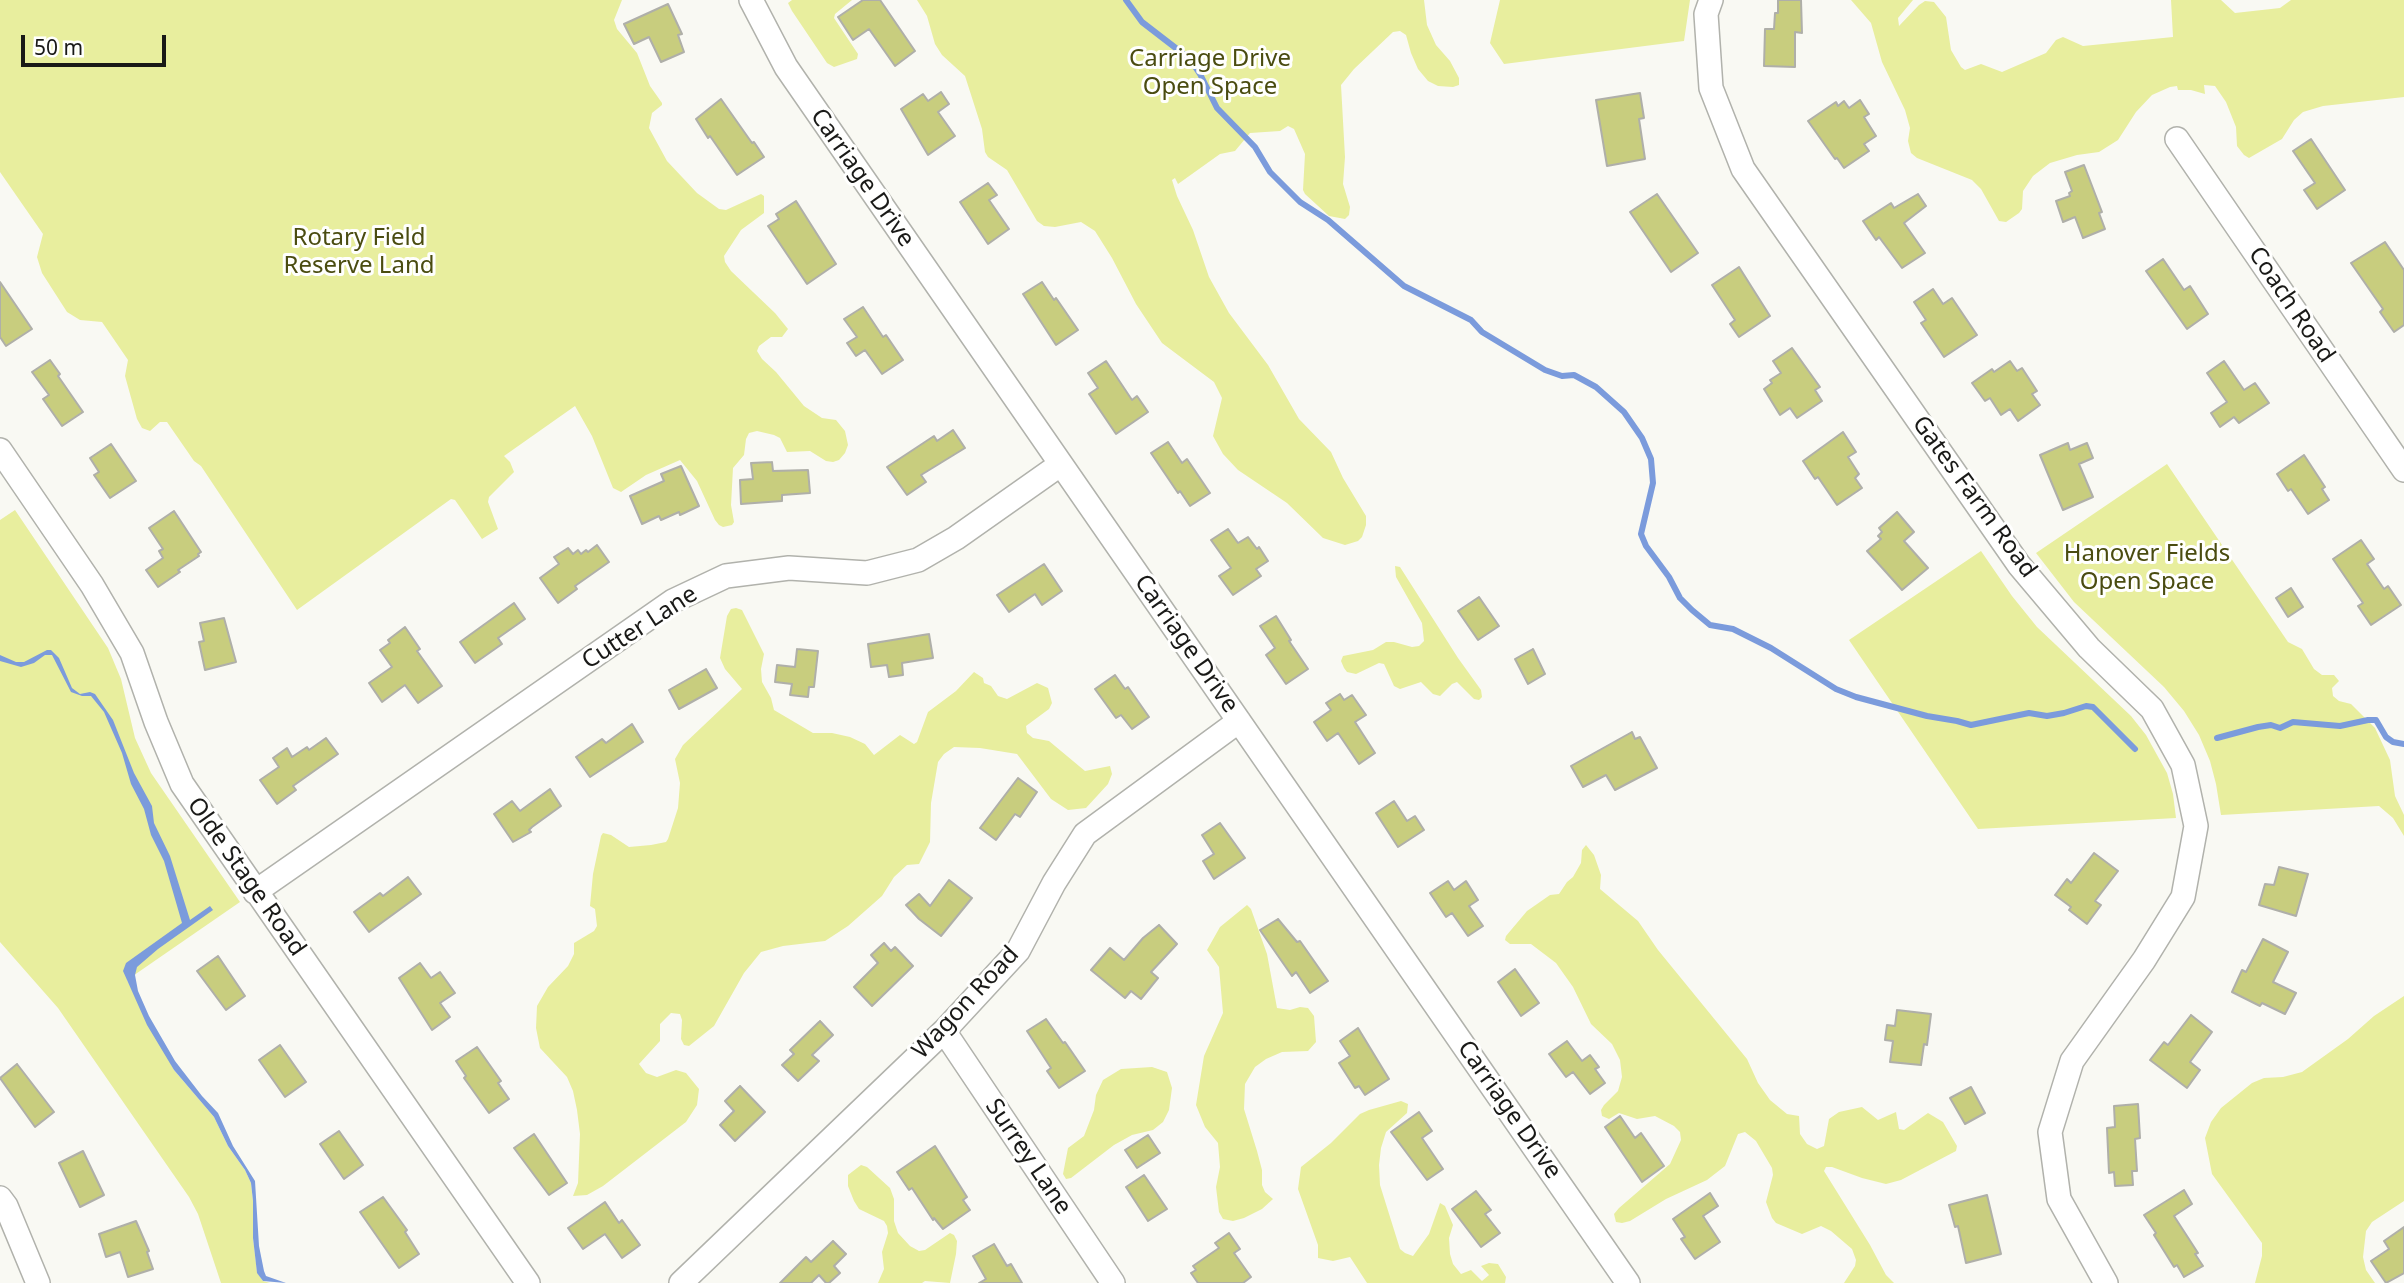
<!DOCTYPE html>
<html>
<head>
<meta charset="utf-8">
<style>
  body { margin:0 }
  #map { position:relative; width:2404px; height:1283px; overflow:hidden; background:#f9f9f3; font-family:"Noto Sans",sans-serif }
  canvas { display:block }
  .scale { position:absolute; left:21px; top:35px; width:145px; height:32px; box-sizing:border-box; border:4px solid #191917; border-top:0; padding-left:9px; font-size:21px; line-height:24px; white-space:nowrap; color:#191917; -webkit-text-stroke:5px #fffffe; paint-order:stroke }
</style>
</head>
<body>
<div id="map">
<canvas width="2404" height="1283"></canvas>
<div class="scale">50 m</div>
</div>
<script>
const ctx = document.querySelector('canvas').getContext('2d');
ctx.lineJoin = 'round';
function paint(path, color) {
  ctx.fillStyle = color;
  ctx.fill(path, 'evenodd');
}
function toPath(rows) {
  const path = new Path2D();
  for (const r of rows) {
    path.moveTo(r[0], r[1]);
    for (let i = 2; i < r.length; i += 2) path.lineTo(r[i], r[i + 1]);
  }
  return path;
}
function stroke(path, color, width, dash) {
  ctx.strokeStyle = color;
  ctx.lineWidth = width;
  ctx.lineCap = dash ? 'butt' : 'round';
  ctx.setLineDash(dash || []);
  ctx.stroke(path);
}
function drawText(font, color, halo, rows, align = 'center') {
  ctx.font = font + ' "Noto Sans",sans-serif';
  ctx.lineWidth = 6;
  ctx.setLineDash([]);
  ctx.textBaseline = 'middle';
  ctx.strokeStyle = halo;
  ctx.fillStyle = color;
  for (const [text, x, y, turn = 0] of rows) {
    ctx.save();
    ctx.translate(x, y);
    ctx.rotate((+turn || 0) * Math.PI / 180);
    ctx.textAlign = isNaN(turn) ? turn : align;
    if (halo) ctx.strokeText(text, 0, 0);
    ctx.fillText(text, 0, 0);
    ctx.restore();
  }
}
const green = toPath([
  [0,0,622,0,614,20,617,29,637,53,650,86,662,103,662,105,652,113,649,128,667,161,697,193,719,209,726,210,761,194,764,196,764,213,741,230,724,256,725,262,731,271,775,313,788,329,782,337,771,337,759,346,757,351,762,359,776,372,804,406,822,418,836,420,845,431,848,445,845,453,839,460,833,462,826,461,810,451,787,452,780,438,774,435,757,431,749,433,746,439,744,455,733,468,731,505,734,522,732,525,723,527,719,525,715,520,697,481,680,460,646,475,621,492,613,488,592,436,575,406,504,456,510,462,514,472,489,497,488,502,498,529,482,539,455,500,451,499,297,610,201,466,194,461,167,422,160,422,150,431,142,428,137,419,125,376,128,360,102,322,80,320,67,312,42,273,37,257,43,234,0,172],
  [792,0,852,0,835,14,834,18,858,54,857,59,834,67,827,63,792,11,788,3],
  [917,0,1424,0,1427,25,1436,45,1450,61,1459,78,1459,85,1453,87,1438,86,1428,81,1418,69,1411,53,1406,35,1400,31,1393,32,1354,69,1341,85,1345,157,1343,184,1350,207,1349,215,1345,219,1329,216,1305,194,1303,190,1305,154,1294,129,1288,126,1280,131,1250,133,1235,151,1220,154,1178,184,1175,178,1172,180,1177,196,1193,230,1209,277,1229,313,1268,365,1299,419,1331,452,1343,478,1366,516,1366,525,1362,537,1358,541,1345,545,1323,538,1287,503,1238,470,1223,454,1213,436,1222,398,1214,382,1162,343,1136,304,1112,258,1095,231,1081,222,1055,227,1044,226,1037,221,1007,170,988,157,985,152,982,129,965,76,942,55,935,44,927,16],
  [1500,0,1690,0,1684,41,1504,64,1490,43],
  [1851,0,1913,0,1898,18,1899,26,1919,5,1925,1,1934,2,1946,17,1951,50,1961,67,1965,70,1981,64,2002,72,2046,53,2056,40,2063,37,2083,46,2173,37,2171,0,2221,0,2235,13,2280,8,2291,0,2404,0,2404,97,2323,106,2303,112,2294,120,2282,139,2249,158,2244,155,2237,146,2236,127,2226,102,2215,86,2204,85,2205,94,2191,90,2178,90,2177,86,2170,87,2152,95,2136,112,2118,140,2099,152,2077,155,2050,163,2033,176,2023,191,2022,209,2019,213,2006,222,1999,221,1981,189,1972,180,1917,158,1911,153,1908,141,1910,128,1905,110,1882,62,1871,23],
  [2167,464,2288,642,2302,649,2314,669,2322,675,2334,675,2339,681,2332,688,2333,696,2339,701,2351,704,2375,728,2390,760,2395,796,2404,815,2404,836,2393,818,2379,806,2221,815,2216,784,2210,761,2199,735,2184,711,2164,687,2074,602,2036,553],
  [15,510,108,648,121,679,135,738,151,773,240,902,127,980,174,1070,214,1117,228,1146,245,1170,251,1183,253,1201,253,1238,257,1272,263,1281,270,1283,221,1283,198,1214,189,1197,58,1008,0,942,0,520],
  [1981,551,2012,596,2037,627,2131,716,2146,735,2167,773,2173,794,2176,818,1978,829,1849,640],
  [1395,566,1400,567,1458,658,1481,690,1482,697,1479,700,1474,699,1457,682,1452,684,1440,696,1433,694,1421,682,1400,689,1394,686,1384,664,1379,663,1356,674,1347,672,1344,668,1341,661,1343,656,1373,650,1386,642,1394,642,1412,647,1419,646,1424,641,1422,623,1396,577],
  [736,608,742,610,764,654,761,669,762,682,771,698,774,710,813,733,832,733,850,737,865,744,874,755,900,735,914,744,917,742,928,712,956,691,974,672,983,678,984,683,991,686,998,696,1007,699,1037,683,1048,688,1052,703,1049,709,1026,726,1027,733,1033,738,1049,741,1085,771,1110,766,1112,774,1108,784,1086,808,1068,810,1051,799,1017,754,980,748,954,747,944,754,938,762,931,803,930,842,919,864,907,865,894,877,882,896,848,926,825,941,783,946,761,952,744,973,714,1026,689,1046,684,1045,681,1039,682,1020,680,1014,671,1013,660,1024,660,1041,639,1064,646,1073,657,1077,676,1070,686,1073,699,1089,697,1105,686,1122,603,1186,587,1195,573,1196,578,1183,580,1134,577,1110,573,1091,567,1077,540,1048,536,1028,537,1006,548,987,568,966,574,954,574,943,594,931,597,926,595,909,590,906,593,874,601,836,603,833,611,835,629,847,651,845,666,842,668,839,678,808,680,783,675,759,683,745,742,689,725,669,720,658,727,616,731,609],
  [1586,845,1594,855,1601,875,1600,889,1638,921,1658,950,1747,1059,1758,1083,1770,1100,1787,1114,1799,1116,1800,1134,1807,1144,1817,1149,1824,1146,1829,1119,1839,1112,1862,1107,1878,1120,1896,1112,1899,1129,1904,1130,1928,1113,1943,1122,1957,1146,1956,1151,1901,1180,1886,1184,1862,1178,1832,1167,1826,1167,1824,1171,1870,1245,1886,1275,1894,1283,1844,1283,1855,1266,1856,1260,1852,1249,1831,1231,1821,1226,1802,1234,1776,1223,1772,1218,1766,1202,1773,1175,1772,1168,1756,1141,1745,1132,1738,1134,1725,1166,1707,1180,1666,1199,1630,1221,1622,1223,1616,1222,1614,1214,1619,1208,1670,1164,1681,1140,1680,1132,1674,1126,1655,1116,1637,1119,1619,1113,1609,1119,1602,1116,1601,1110,1604,1105,1618,1091,1622,1077,1620,1060,1612,1044,1591,1024,1573,987,1556,963,1531,944,1510,944,1505,940,1506,936,1527,911,1550,895,1559,894,1567,882,1573,877,1581,863,1582,850],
  [1247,905,1251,909,1267,954,1277,1008,1290,1010,1300,1007,1308,1008,1314,1016,1316,1042,1308,1051,1282,1052,1266,1059,1255,1067,1245,1084,1244,1109,1257,1151,1262,1170,1262,1185,1265,1192,1273,1199,1262,1209,1244,1218,1233,1221,1223,1219,1219,1212,1216,1187,1220,1167,1218,1143,1205,1127,1196,1105,1204,1056,1223,1013,1219,967,1207,950,1220,927],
  [2404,996,2404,1201,2372,1222,2366,1231,2363,1257,2366,1270,2375,1283,2255,1283,2262,1256,2262,1243,2212,1174,2205,1138,2211,1122,2221,1108,2252,1083,2264,1078,2283,1077,2302,1072,2348,1039,2374,1016],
  [1152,1067,1167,1072,1172,1088,1169,1110,1163,1122,1153,1130,1132,1135,1114,1145,1071,1178,1066,1179,1063,1174,1068,1148,1084,1136,1094,1110,1096,1095,1103,1080,1121,1069],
  [1401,1101,1408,1104,1407,1113,1386,1132,1381,1148,1379,1165,1380,1185,1400,1249,1405,1253,1413,1256,1429,1234,1440,1203,1445,1206,1453,1225,1449,1238,1450,1254,1453,1264,1461,1274,1471,1270,1482,1281,1489,1275,1481,1266,1489,1263,1498,1264,1506,1277,1505,1283,1367,1283,1350,1257,1333,1261,1318,1258,1318,1245,1298,1189,1301,1167,1331,1143,1360,1114,1369,1110],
  [861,1165,867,1167,890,1188,894,1199,894,1221,898,1233,910,1246,919,1251,925,1250,950,1233,954,1235,957,1241,956,1254,950,1283,925,1281,922,1283,878,1283,884,1269,882,1252,888,1233,887,1226,884,1221,859,1209,854,1201,848,1186,848,1175]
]);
const water = toPath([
  [47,650,51,650,59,658,72,688,80,694,90,692,95,694,113,720,134,773,152,806,154,823,170,856,190,920,210,906,213,910,158,949,137,967,135,975,138,991,149,1016,175,1061,202,1096,218,1113,233,1146,255,1181,259,1246,264,1271,266,1276,286,1283,263,1281,257,1273,253,1238,253,1201,251,1183,245,1170,228,1146,214,1117,174,1070,147,1025,123,971,126,963,182,923,164,861,151,835,144,809,131,784,122,753,104,712,91,696,82,696,71,692,52,655,45,655,34,663,21,667,0,661,0,655,16,662,24,662]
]);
const stream = toPath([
  [1126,0,1142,22,1190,59,1200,74,1217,108,1255,147,1270,172,1300,202,1328,220,1404,286,1471,320,1482,332,1545,370,1562,376,1574,375,1596,387,1624,412,1642,438,1651,459,1653,483,1641,534,1646,546,1669,577,1680,598,1692,610,1710,625,1733,629,1771,648,1836,689,1856,697,1927,716,1957,721,1971,725,2029,713,2047,716,2064,713,2086,706,2093,707,2135,749],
  [2217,738,2258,727,2271,725,2280,728,2293,722,2340,726,2368,720,2376,720,2386,737,2393,742,2404,744]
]);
const building = toPath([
  [863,0,880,0,915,51,895,66,869,29,853,40,838,17,863,0],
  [1778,0,1801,0,1802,33,1795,32,1795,67,1764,66,1765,29,1774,29,1775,13,1778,13,1778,0],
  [668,4,682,34,678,35,684,52,661,62,649,37,634,44,624,24,668,4],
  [941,92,949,104,938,112,955,136,928,155,901,109,923,94,928,101,941,92],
  [1640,93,1644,118,1639,119,1645,159,1607,166,1596,100,1640,93],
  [721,99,752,143,754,142,764,157,737,175,710,136,708,138,696,119,721,99],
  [1860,100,1869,114,1864,117,1876,136,1864,144,1869,151,1844,168,1837,158,1835,159,1808,121,1836,102,1838,106,1844,101,1849,108,1860,100],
  [2311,139,2345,190,2317,209,2304,190,2315,183,2293,151,2311,139],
  [2084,165,2102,212,2099,213,2105,229,2083,238,2075,217,2063,222,2056,201,2070,196,2069,193,2072,191,2065,172,2084,165],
  [988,183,997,195,989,200,1009,229,988,244,960,202,988,183],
  [1657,194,1698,253,1671,272,1630,212,1657,194],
  [1918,194,1926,206,1904,223,1925,253,1902,268,1879,237,1876,240,1863,221,1891,203,1894,208,1918,194],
  [796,201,836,264,807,284,768,226,779,219,776,214,796,201],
  [2385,242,2404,270,2404,325,2394,332,2380,312,2383,309,2351,263,2385,242],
  [2163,259,2184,290,2190,286,2208,314,2187,329,2146,271,2163,259],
  [1739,267,1770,316,1739,337,1730,324,1735,320,1712,285,1739,267],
  [0,282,32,329,6,346,0,337,0,282],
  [1042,282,1054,300,1056,298,1078,330,1056,345,1023,294,1042,282],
  [1933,289,1943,304,1952,298,1977,335,1944,357,1921,323,1926,320,1914,302,1933,289],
  [863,307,883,337,886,335,903,360,882,374,865,350,856,356,847,343,857,337,844,319,863,307],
  [1792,348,1820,387,1815,390,1822,401,1797,418,1790,408,1780,415,1764,389,1772,383,1770,380,1781,373,1773,361,1792,348],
  [50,360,60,374,58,376,83,412,62,426,43,399,49,395,32,372,50,360],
  [1106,361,1132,400,1137,396,1148,412,1116,434,1089,394,1098,388,1088,373,1106,361],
  [2010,361,2017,371,2022,368,2037,391,2032,394,2040,405,2018,421,2010,409,2001,415,1990,398,1985,401,1972,383,1992,369,1994,372,2010,361],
  [2224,361,2244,390,2255,383,2269,403,2239,423,2234,417,2220,427,2211,413,2227,402,2207,373,2224,361],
  [953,430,965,448,921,475,926,482,907,495,887,467,934,436,937,441,953,430],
  [1843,432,1856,452,1848,457,1859,474,1855,478,1862,488,1837,505,1818,477,1815,479,1803,461,1843,432],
  [1168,442,1182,463,1187,459,1210,493,1190,506,1180,491,1178,493,1151,453,1168,442],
  [2068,443,2070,450,2087,443,2093,458,2079,464,2093,497,2063,510,2040,455,2068,443],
  [111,444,136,481,110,498,94,475,99,472,90,458,111,444],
  [2304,455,2325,487,2322,489,2329,500,2308,514,2291,489,2288,491,2277,474,2304,455],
  [772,462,773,471,808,470,810,493,782,495,782,501,741,504,740,480,753,479,751,463,772,462],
  [681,466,699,506,680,515,679,512,661,520,659,516,642,524,630,496,664,481,661,474,681,466],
  [174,511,201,552,198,554,199,556,178,570,180,572,158,587,146,570,163,558,159,551,163,549,149,528,174,511],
  [1897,512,1914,532,1904,541,1928,568,1902,590,1867,551,1881,539,1878,536,1882,532,1879,528,1897,512],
  [1228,529,1238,543,1248,537,1257,549,1259,547,1268,561,1256,569,1261,576,1233,595,1219,576,1231,568,1211,540,1228,529],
  [2361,540,2374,559,2367,564,2384,589,2388,586,2401,605,2371,625,2358,606,2363,603,2333,559,2361,540],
  [597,545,609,562,575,586,577,589,558,603,540,578,559,564,554,557,568,548,573,554,578,550,581,554,586,550,588,552,597,545],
  [1044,564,1062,591,1042,605,1035,594,1009,612,997,595,1044,564],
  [2291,588,2303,607,2288,617,2276,598,2291,588],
  [1479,597,1499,626,1478,640,1458,611,1479,597],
  [514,603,525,619,498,638,502,644,475,663,460,642,514,603],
  [1276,616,1291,640,1289,641,1308,669,1286,684,1266,655,1275,648,1260,626,1276,616],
  [224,618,236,662,205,670,199,642,204,641,200,623,224,618],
  [405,627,420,649,417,651,442,686,418,703,405,685,382,702,369,683,392,667,380,650,390,643,388,640,405,627],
  [929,634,933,658,902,663,903,675,889,677,887,665,871,667,868,644,929,634],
  [797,649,818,651,814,687,809,687,808,697,790,695,792,684,775,682,777,665,795,667,797,649],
  [1533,649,1545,674,1528,684,1515,659,1533,649],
  [706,669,717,688,679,709,669,690,706,669],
  [1115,675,1125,689,1128,687,1149,717,1132,729,1121,715,1116,718,1095,689,1115,675],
  [1340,694,1344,700,1352,695,1366,715,1355,722,1375,753,1359,764,1338,733,1327,741,1314,722,1331,710,1326,703,1340,694],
  [632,724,643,742,590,777,576,757,602,739,606,743,632,724],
  [1632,732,1635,739,1640,737,1657,768,1615,790,1606,775,1583,787,1571,766,1632,732],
  [326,738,338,754,293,786,296,790,277,804,260,780,279,767,273,758,287,748,292,757,307,747,309,750,326,738],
  [1018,778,1037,792,1020,817,1015,814,996,840,980,828,1018,778],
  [550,789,561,806,532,827,529,830,531,832,513,842,494,814,512,801,520,811,550,789],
  [1394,801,1407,821,1415,816,1424,830,1398,847,1376,813,1394,801],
  [1220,823,1245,858,1214,879,1203,861,1214,854,1202,835,1220,823],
  [2094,853,2118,871,2095,901,2101,905,2087,924,2069,910,2071,907,2055,895,2067,879,2071,883,2094,853],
  [2279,867,2308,874,2296,916,2259,905,2265,884,2274,885,2279,867],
  [408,877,421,894,369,932,354,912,380,893,383,896,408,877],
  [949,880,972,898,941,936,919,919,906,905,919,894,930,906,949,880],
  [1448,881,1454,890,1466,881,1478,900,1469,906,1483,926,1468,936,1452,913,1446,917,1430,893,1448,881],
  [1278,919,1297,942,1300,941,1328,981,1310,993,1296,972,1292,976,1260,930,1278,919],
  [1159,925,1177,944,1151,972,1158,978,1141,999,1131,991,1125,998,1091,970,1110,948,1124,960,1143,938,1159,925],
  [2263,939,2288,952,2273,982,2296,993,2285,1014,2262,1003,2260,1006,2232,992,2242,970,2246,972,2263,939],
  [884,943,891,951,895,947,913,966,872,1006,854,987,878,963,871,955,884,943],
  [218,956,245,996,226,1010,197,971,218,956],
  [420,963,431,978,440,972,455,993,440,1003,450,1017,432,1030,399,978,420,963],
  [1515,969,1539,1003,1521,1016,1498,982,1515,969],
  [1897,1010,1931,1014,1927,1045,1924,1044,1921,1065,1890,1062,1893,1041,1885,1040,1887,1025,1895,1026,1897,1010],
  [2191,1015,2212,1032,2190,1062,2200,1070,2187,1088,2150,1060,2164,1042,2168,1045,2191,1015],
  [1046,1019,1063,1043,1065,1042,1085,1071,1059,1088,1047,1071,1051,1068,1027,1031,1046,1019],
  [820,1021,833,1035,812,1055,819,1061,798,1081,782,1065,794,1054,790,1050,820,1021],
  [1358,1028,1389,1079,1365,1095,1359,1086,1355,1088,1339,1063,1350,1056,1340,1041,1358,1028],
  [1567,1041,1582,1061,1590,1055,1599,1067,1595,1069,1605,1083,1590,1094,1573,1072,1566,1077,1549,1054,1567,1041],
  [280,1045,306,1082,285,1097,259,1060,280,1045],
  [477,1047,501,1081,498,1083,509,1099,489,1113,464,1078,466,1076,456,1061,477,1047],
  [17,1064,54,1112,35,1127,0,1078,17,1064],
  [740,1086,765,1112,735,1141,720,1125,734,1111,725,1101,740,1086],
  [1971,1087,1985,1113,1965,1124,1950,1098,1971,1087],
  [2138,1104,2140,1138,2135,1139,2137,1171,2132,1171,2133,1185,2115,1186,2114,1172,2109,1173,2107,1128,2115,1127,2114,1106,2138,1104],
  [1419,1112,1432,1131,1422,1138,1443,1169,1427,1180,1391,1132,1419,1112],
  [1620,1116,1635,1138,1641,1133,1664,1166,1642,1182,1605,1127,1620,1116],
  [339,1131,363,1165,344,1179,320,1144,339,1131],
  [534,1134,567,1183,549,1195,514,1148,534,1134],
  [1148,1135,1160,1153,1137,1168,1125,1150,1148,1135],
  [935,1146,967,1197,963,1200,970,1210,943,1229,934,1218,933,1220,912,1188,909,1190,897,1172,935,1146],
  [83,1151,104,1195,80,1207,59,1163,83,1151],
  [1144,1175,1167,1209,1148,1221,1126,1187,1144,1175],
  [2184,1190,2192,1204,2174,1216,2198,1253,2195,1254,2203,1266,2184,1277,2177,1265,2174,1267,2154,1235,2156,1233,2144,1215,2184,1190],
  [1476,1191,1491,1210,1485,1214,1500,1233,1481,1247,1452,1209,1476,1191],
  [1710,1193,1718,1206,1703,1216,1720,1242,1695,1259,1681,1239,1685,1237,1673,1219,1710,1193],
  [1987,1195,2001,1254,1966,1263,1958,1226,1955,1227,1949,1205,1987,1195],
  [383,1197,407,1230,405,1232,419,1254,399,1268,360,1212,383,1197],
  [605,1202,619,1223,622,1220,640,1245,622,1258,605,1234,583,1249,568,1228,605,1202],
  [136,1221,149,1251,147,1252,153,1269,128,1277,120,1252,106,1257,99,1234,136,1221],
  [2404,1227,2404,1273,2386,1283,2371,1261,2389,1249,2384,1241,2404,1227],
  [1229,1233,1240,1249,1234,1253,1251,1277,1243,1283,1198,1283,1191,1273,1196,1270,1193,1266,1219,1248,1215,1243,1229,1233],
  [833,1241,846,1254,834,1266,840,1273,829,1283,826,1283,819,1275,811,1283,780,1283,806,1257,811,1262,833,1241],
  [994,1244,1007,1266,1011,1264,1022,1283,979,1283,986,1279,973,1256,994,1244]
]);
const street = toPath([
  [751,0,786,67,1628,1283],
  [1711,0,1706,14,1711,88,1743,169,2019,565,2089,648,2152,709,2183,765,2196,826,2183,897,2144,960,2072,1061,2050,1132,2059,1199,2106,1283],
  [2177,139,2404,470],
  [0,450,92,585,132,653,156,722,182,784,528,1283],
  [255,892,673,601,726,576,789,568,867,573,918,560,956,538,1061,464],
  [944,1031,1113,1283],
  [0,1198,6,1206,38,1283],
  [681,1283,944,1031,1018,951,1054,883,1085,834,1239,721]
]);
const parkNames = [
  ["Carriage Drive",1210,59],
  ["Open Space",1210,87],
  ["Rotary Field",359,238],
  ["Reserve Land",359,266],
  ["Hanover Fields",2147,554],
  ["Open Space",2147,582]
];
const streetNames = [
  ["Carriage Drive",862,178,55],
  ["Coach Road",2291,305,56],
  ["Gates Farm Road",1974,497,54],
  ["Cutter Lane",640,628,-33],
  ["Carriage Drive",1186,644,55],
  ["Olde Stage Road",246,877,55],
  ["Wagon Road",966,1003,-47],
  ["Carriage Drive",1509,1110,55],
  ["Surrey Lane",1028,1157,56]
];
paint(green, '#e8ee9e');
paint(water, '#7b9bdc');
stroke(stream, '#7b9bdc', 6);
paint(building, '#c8cd7e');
stroke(building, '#afafa9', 2);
stroke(street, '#b1b2ac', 26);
stroke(street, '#fff', 23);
drawText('24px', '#4a4c10', '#fffffe', parkNames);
drawText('24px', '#191917', '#fffffe', streetNames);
</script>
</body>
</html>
